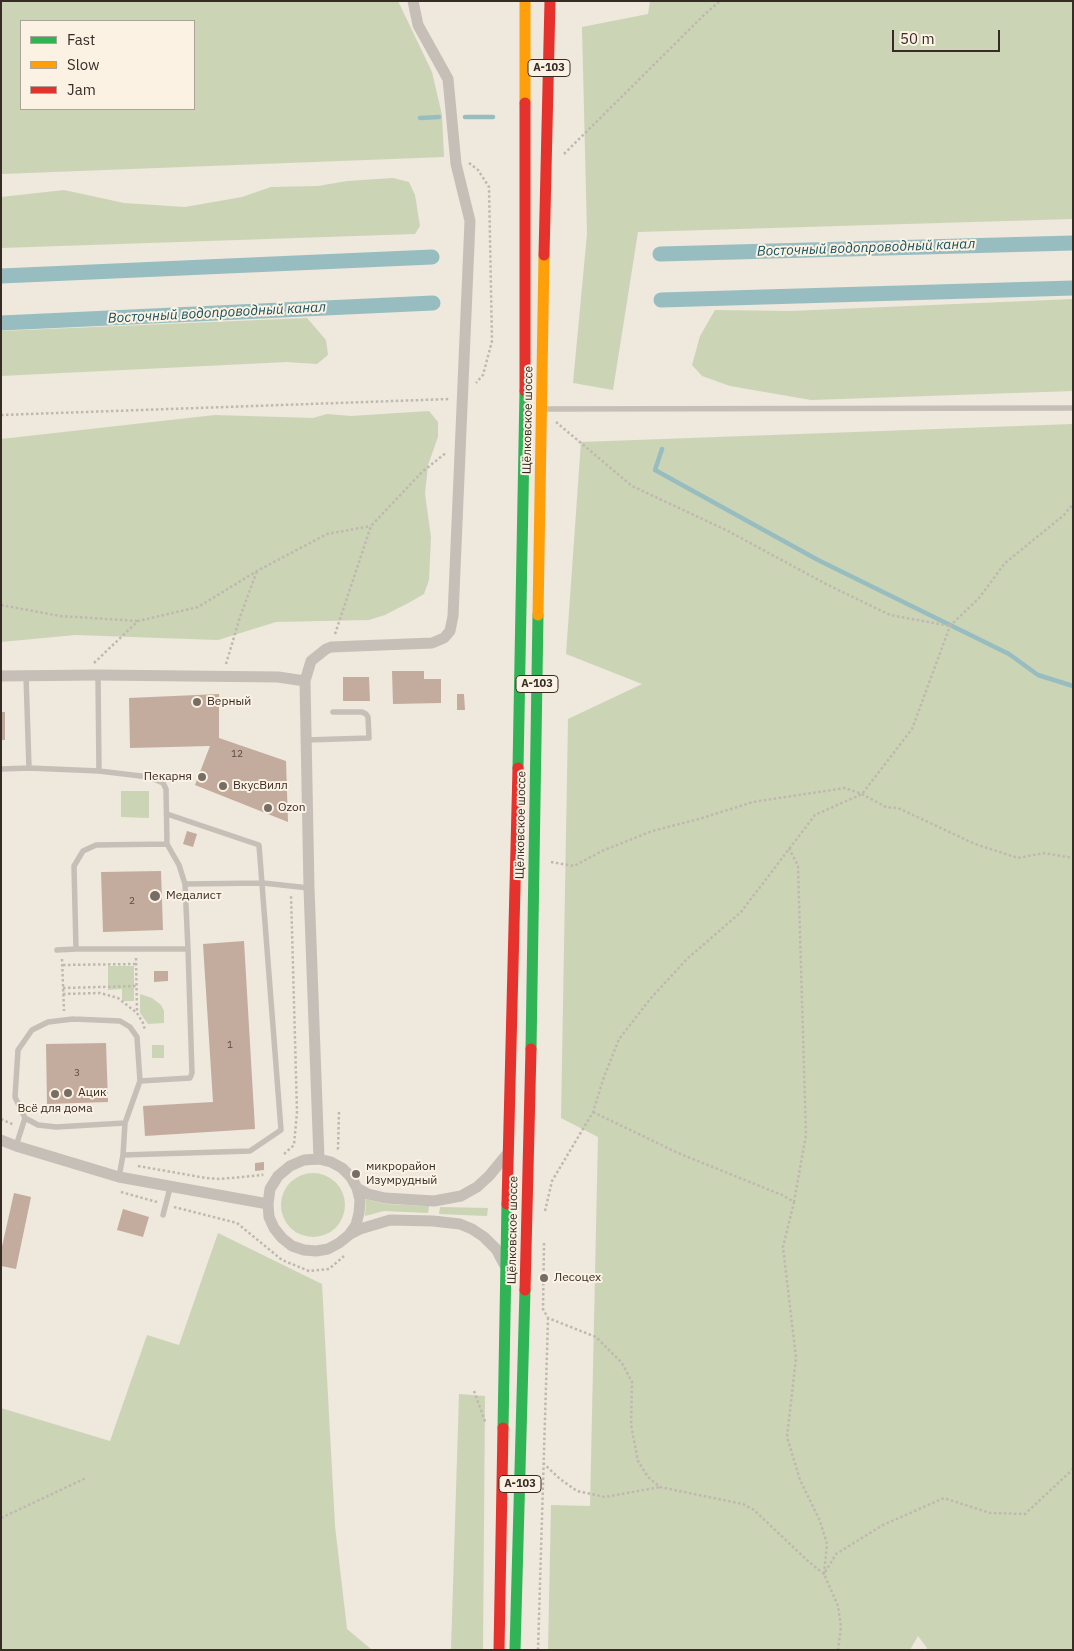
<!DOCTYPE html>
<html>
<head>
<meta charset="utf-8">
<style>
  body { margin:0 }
  #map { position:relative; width:1074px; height:1651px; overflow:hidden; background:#eee8dd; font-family:"IBM Plex Sans",sans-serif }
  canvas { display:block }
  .frame { position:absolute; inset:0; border:2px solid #362c25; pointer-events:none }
  .legend { position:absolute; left:20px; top:20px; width:175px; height:90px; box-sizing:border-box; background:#fbf2e4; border:1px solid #aca398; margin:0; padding:6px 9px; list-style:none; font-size:15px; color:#362c25 }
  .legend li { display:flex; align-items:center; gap:10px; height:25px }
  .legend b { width:25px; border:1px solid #aca398 }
  .scale { position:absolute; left:892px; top:30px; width:108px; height:22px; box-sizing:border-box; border:2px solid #362c25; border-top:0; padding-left:6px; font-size:15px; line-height:18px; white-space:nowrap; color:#362c25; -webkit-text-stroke:4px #fbf2e4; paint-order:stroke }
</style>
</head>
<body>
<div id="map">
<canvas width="1074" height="1651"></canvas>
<div class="frame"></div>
<ul class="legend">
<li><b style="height:6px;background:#30b455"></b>Fast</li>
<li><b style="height:6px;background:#ff9f0a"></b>Slow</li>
<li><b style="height:6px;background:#e5322d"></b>Jam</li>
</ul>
<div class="scale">50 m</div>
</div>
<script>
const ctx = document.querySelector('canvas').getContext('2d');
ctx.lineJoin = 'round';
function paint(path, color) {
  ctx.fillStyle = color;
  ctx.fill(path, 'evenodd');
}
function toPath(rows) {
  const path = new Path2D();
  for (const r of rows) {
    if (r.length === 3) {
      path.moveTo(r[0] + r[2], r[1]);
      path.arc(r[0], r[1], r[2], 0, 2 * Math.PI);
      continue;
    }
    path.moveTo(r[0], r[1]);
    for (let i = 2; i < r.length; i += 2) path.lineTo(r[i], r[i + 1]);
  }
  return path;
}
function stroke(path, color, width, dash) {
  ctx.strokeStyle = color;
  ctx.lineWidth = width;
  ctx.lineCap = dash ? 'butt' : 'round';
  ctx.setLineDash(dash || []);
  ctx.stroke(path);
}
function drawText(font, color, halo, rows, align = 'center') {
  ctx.font = font + ' "IBM Plex Sans",sans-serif';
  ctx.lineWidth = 4;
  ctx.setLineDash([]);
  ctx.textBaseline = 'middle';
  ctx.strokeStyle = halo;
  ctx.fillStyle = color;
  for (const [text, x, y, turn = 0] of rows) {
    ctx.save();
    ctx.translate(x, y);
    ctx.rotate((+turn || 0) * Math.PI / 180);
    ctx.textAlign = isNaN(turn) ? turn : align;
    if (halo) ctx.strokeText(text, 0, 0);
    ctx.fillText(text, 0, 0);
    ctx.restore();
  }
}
const green = toPath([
  [1,1,398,1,432,72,442,115,444,157,1,174],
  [21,21,194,21,194,109,21,109],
  [650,1,1073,1,1073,219,638,232,613,390,573,383,587,234,582,27,648,14],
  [393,178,409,182,415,195,420,226,415,234,1,248,1,197,64,190,124,203,185,207,242,197,271,187,318,186,347,181],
  [1073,299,1073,391,811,400,730,386,702,376,692,365,700,336,715,310,791,311],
  [307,318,326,340,328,355,317,364,287,362,1,376,1,331],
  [429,411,438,422,438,437,428,465,425,494,431,537,429,580,424,594,412,601,385,615,369,620,276,622,218,640,75,635,1,642,1,439,215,415,313,418,327,414,351,416],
  [1073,424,1073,1650,926,1650,927,1648,918,1636,910,1650,548,1650,551,1505,590,1506,598,1137,561,1118,568,719,642,684,566,654,581,442],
  [121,791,149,791,149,818,121,817],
  [108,966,134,966,134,1001,122,1001,122,989,108,990],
  [140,994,152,998,161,1005,164,1011,164,1023,148,1024,140,1013],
  [152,1045,164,1045,164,1058,152,1058],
  [313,1205,32],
  [366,1199,385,1204,429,1206,428,1213,384,1211,365,1216],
  [440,1207,488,1208,487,1216,439,1214],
  [218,1233,322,1284,335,1526,347,1629,372,1650,1,1650,1,1408,110,1441,147,1335,179,1345],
  [459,1394,485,1396,483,1650,451,1650]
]);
const stream = toPath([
  [465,117,493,117],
  [420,118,439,117],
  [662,449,655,470,818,560,1009,654,1038,675,1073,686]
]);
const canal = toPath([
  [660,254,1073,243],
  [1,276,432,257],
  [661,300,1073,288],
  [1,323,433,303]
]);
const building = toPath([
  [392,671,424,671,424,679,441,679,441,703,393,704],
  [343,677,369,677,370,701,343,701],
  [219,694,219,738,286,761,288,822,195,785,210,746,130,748,129,698],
  [457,694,464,694,465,710,457,710],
  [1,712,5,712,5,740,1,740],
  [187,831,197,834,193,847,183,844],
  [161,871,163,930,103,932,101,872],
  [244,941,255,1129,145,1136,143,1106,213,1102,203,944],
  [154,971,168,971,168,981,154,982],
  [106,1043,108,1102,47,1104,46,1044],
  [264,1162,264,1170,255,1171,255,1163],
  [14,1193,31,1197,16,1269,1,1266,1,1251],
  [123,1209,149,1217,143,1237,117,1230]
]);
const path = toPath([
  [564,154,705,14,720,1],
  [469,163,478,170,489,187,492,341,483,375,476,383],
  [1,415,450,399],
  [556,422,632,486,728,531,826,584,890,615,950,626],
  [1,605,60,616,138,621],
  [335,634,371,526,422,472,447,452],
  [94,663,138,621,198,607,257,571,327,534,371,526],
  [226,664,240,617,257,571],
  [789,848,798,866,806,1135,794,1202],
  [551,862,574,866,602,851,652,831,699,819,753,802,845,788,862,794,886,807,898,808,975,844,1018,858,1044,853,1073,858],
  [136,958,137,1012],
  [62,959,64,1011],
  [63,965,136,964],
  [63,988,137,986],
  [63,994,100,993,118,998,137,1013,143,1023,145,1030],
  [339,1112,338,1149,340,1151],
  [593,1112,678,1153,782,1195,794,1202,783,1247,796,1358,787,1437,800,1480,820,1521,827,1544,824,1574,838,1606,841,1627,838,1650],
  [1,1119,14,1125],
  [284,1154,294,1145,297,1112,291,894],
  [138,1166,206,1178,220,1179,262,1175,263,1174],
  [121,1192,157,1202],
  [174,1207,237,1223,282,1260,309,1271,329,1269,344,1256],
  [545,1211,552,1181,593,1112,604,1077,619,1039,651,998,687,959,741,912,815,815,862,794,912,729,950,626,979,598,1005,563,1064,515,1073,504],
  [544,1243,543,1309,548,1318,596,1337,622,1363,632,1382,631,1425,638,1461,648,1477,660,1487,743,1504,754,1510,809,1562,824,1574,836,1554,883,1525,944,1498,990,1513,1025,1514,1073,1469],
  [474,1391,486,1424],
  [543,1463,560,1479,577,1491,605,1497,660,1487],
  [1,1518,86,1478],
  [538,1650,548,1319]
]);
const lane = toPath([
  [545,409,1073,408],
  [98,675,99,771,149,777,163,783,166,789,167,844],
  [306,740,369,738,368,717,366,714,362,712,333,712],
  [29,768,99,771],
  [1,769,29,768,26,675],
  [167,844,179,865,185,884,188,949,76,949,74,866,83,851,96,845,167,844],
  [185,884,263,883,309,888],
  [57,950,76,949],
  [73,1019,120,1021,130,1027,137,1037,140,1081,125,1123,56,1127,38,1125,25,1118,15,1097,18,1050,32,1030,48,1022,73,1019],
  [140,1081,190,1078,192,1073,188,949],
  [125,1123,123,1155,250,1151,281,1130,259,845,167,814],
  [16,1146,25,1118],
  [119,1177,123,1155],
  [163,1215,170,1188]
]);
const street = toPath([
  [1,676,98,675,278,677,305,681],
  [1,1140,16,1146,119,1177,268,1204],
  [319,1159,309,888,305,681,311,661,326,649,331,647,432,643,444,638,450,631,453,616,470,221,456,164,448,79,418,25,413,1],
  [357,1188,360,1200,359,1213,356,1225,349,1235,339,1243,328,1249,316,1251,304,1250,292,1246,282,1238,274,1228,269,1217,268,1204,270,1189,278,1176,290,1166,304,1160,319,1159,331,1162,342,1168,351,1177,357,1188,368,1194,385,1198,434,1201,461,1196,477,1187,489,1176,508,1153],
  [350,1234,360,1229,390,1220,433,1221,460,1224,472,1229,484,1237,496,1249,504,1264]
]);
const fast = toPath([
  [518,768,525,391],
  [531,1049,538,615],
  [503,1428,507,1204],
  [515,1650,525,1290]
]);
const slow = toPath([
  [525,1,525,103],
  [538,615,544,255]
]);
const jam = toPath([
  [525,103,525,391],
  [544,255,550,1],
  [507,1204,518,768],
  [525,1290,531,1049],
  [499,1650,503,1428]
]);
const markers = [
  [197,702,5,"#766e65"],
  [202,777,5,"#766e65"],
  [223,786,5,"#766e65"],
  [268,808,5,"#766e65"],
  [155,896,6,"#766e65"],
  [68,1093,5,"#766e65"],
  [55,1094,5,"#766e65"],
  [356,1174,5,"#766e65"],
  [544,1278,5,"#766e65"]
];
const numberNames = [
  ["12",237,754],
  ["2",132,901],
  ["1",230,1045],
  ["3",77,1073]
];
const shields = [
  [549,68,42],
  [537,684,42],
  [520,1484,42]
];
const shieldNames = [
  ["А-103",549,68],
  ["А-103",537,684],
  ["А-103",520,1484]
];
const streetNames = [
  ["Щёлковское шоссе",528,420,-89],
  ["Щёлковское шоссе",521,825,-89],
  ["Щёлковское шоссе",513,1230,-89]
];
const poiNames = [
  ["Верный",207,702],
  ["Пекарня",192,777,"right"],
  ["ВкусВилл",233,786],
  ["Ozon",278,808],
  ["Медалист",166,896],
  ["Ацик",78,1093],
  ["Всё для дома",55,1109,"center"],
  ["микрорайон",366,1167],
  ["Изумрудный",366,1181],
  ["Лесоцех",554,1278]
];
const waterNames = [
  ["Восточный водопроводный канал",866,248,-2],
  ["Восточный водопроводный канал",217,313,-3]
];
paint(green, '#ccd4b6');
stroke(stream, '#98bdc0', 4.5);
stroke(canal, '#98bdc0', 15);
paint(building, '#c3ac9d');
stroke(path, '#bfb8af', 2.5, [2.5, 2.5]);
stroke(lane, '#c6bfb7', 5.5);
stroke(street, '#c6bfb7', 11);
stroke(fast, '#30b455', 11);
stroke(slow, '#ff9f0a', 11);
stroke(jam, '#e5322d', 11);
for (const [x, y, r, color] of markers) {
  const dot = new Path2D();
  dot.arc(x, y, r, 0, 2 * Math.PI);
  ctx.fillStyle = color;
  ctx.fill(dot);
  stroke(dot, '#fbf2e4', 2);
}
drawText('10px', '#594c43', null, numberNames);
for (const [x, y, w] of shields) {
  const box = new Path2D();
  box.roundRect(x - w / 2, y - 8.5, w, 17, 4);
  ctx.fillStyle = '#fbf2e4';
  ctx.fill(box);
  stroke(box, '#362c25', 1);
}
drawText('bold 11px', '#362c25', null, shieldNames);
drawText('12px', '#362c25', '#fbf2e4', streetNames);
drawText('12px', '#362c25', '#fbf2e4', poiNames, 'left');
drawText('italic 14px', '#17515c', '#fbf2e4', waterNames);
</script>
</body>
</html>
